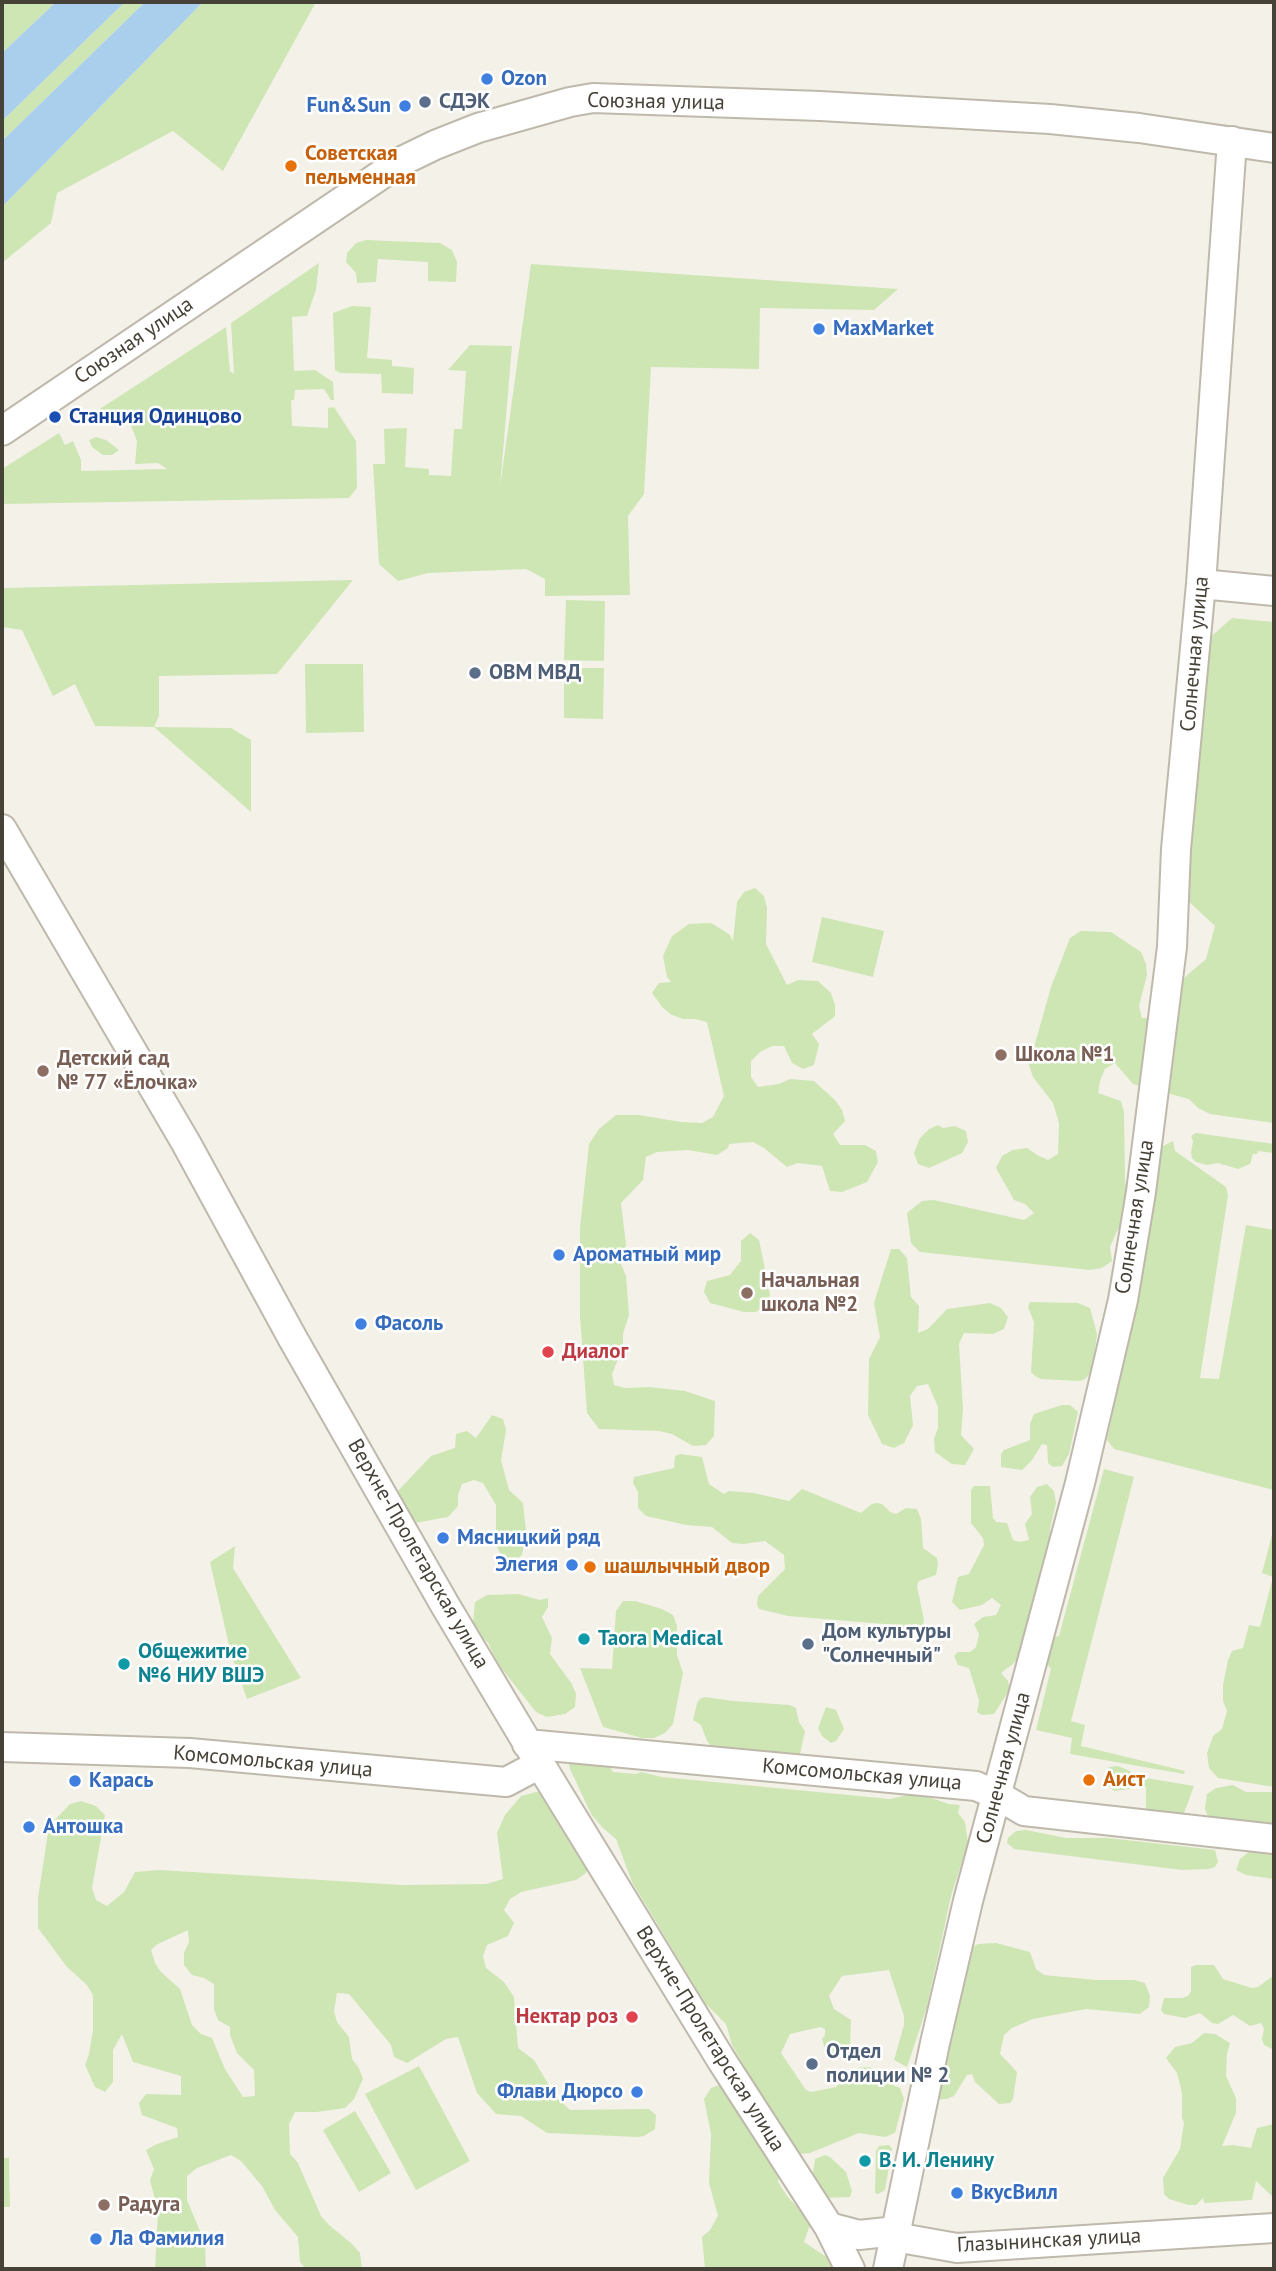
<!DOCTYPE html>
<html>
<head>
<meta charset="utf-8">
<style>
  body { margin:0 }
  #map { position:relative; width:1276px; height:2271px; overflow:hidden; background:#f4f1e9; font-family:"PT Sans",sans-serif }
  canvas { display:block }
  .frame { position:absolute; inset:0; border:4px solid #474238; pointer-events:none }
</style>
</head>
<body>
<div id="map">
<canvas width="1276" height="2271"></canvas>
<div class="frame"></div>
</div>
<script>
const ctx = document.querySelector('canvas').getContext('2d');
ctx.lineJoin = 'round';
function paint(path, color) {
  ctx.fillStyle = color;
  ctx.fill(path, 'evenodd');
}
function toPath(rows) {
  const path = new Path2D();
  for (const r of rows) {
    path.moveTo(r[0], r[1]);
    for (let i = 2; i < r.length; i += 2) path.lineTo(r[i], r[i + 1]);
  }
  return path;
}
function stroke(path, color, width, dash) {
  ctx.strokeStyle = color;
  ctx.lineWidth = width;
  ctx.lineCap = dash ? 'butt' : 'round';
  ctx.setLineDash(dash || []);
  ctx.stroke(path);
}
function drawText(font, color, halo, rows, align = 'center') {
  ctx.font = font + ' "PT Sans",sans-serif';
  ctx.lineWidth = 5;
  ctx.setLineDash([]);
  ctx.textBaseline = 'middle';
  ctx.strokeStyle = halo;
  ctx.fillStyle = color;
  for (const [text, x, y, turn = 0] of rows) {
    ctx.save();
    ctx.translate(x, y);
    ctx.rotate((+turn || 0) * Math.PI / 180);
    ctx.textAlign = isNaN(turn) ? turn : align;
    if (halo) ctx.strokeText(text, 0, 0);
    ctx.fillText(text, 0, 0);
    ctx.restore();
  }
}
const green = toPath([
  [2,2,56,2,2,53],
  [125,2,145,2,2,141,2,121],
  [203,2,316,2,223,171,173,131,57,193,51,223,2,263,2,207],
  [366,240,440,243,452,250,457,262,456,282,428,281,428,262,378,259,376,282,357,283,356,273,346,262,347,253,356,243],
  [319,263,316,290,307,316,292,317,294,371,315,370,333,382,334,400,331,400,324,389,295,390,294,400,291,400,292,426,328,428,328,408,334,407,356,441,357,488,349,498,2,504,2,469,59,433,65,445,73,441,81,460,81,471,167,469,158,463,135,464,137,441,130,423,114,420,94,423,89,416,226,327,230,371,234,374,231,323],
  [531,264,898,289,874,310,760,308,759,369,651,367,644,494,628,516,630,595,545,596,545,579,526,569,428,573,398,581,379,564,373,464,385,464,384,429,407,428,405,467,429,469,429,475,451,476,454,429,462,429,466,371,448,370,470,345,512,346,500,487],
  [352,306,371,307,367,358,392,360,392,366,414,368,413,394,382,393,381,374,340,373,335,370,333,313],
  [96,437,106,440,119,450,112,455,103,455,92,447,89,440],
  [353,580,277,674,159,676,159,716,154,727,231,728,251,740,251,812,154,727,95,726,75,684,53,696,22,630,2,627,2,588],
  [566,600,605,601,604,661,564,660],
  [1232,618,1274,622,1274,1123,1210,1114,1198,1108,1189,1099,1133,1084,1115,1063,1105,1069,1100,1081,1098,1093,1121,1101,1124,1112,1125,1182,1129,1194,1131,1223,1118,1229,1110,1247,1112,1261,1102,1268,1090,1270,920,1252,911,1243,907,1213,922,1201,934,1200,1024,1220,1034,1213,1025,1204,1014,1200,996,1168,1002,1156,1013,1150,1027,1148,1037,1155,1048,1160,1058,1154,1059,1123,1053,1103,1033,1077,1029,1065,1051,987,1070,938,1081,931,1111,932,1141,952,1146,964,1147,975,1139,1006,1142,1018,1154,1018,1184,978,1206,959,1215,926,1186,899,1199,647],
  [305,664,363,664,364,732,306,733],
  [564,668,604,668,603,719,564,718],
  [755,888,764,896,767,908,766,944,787,985,798,980,818,981,831,993,835,1005,835,1016,812,1034,819,1044,814,1065,803,1069,792,1063,784,1046,772,1046,760,1052,751,1061,751,1077,758,1087,779,1084,790,1079,814,1081,835,1100,842,1110,845,1121,833,1134,840,1145,865,1145,876,1151,878,1162,867,1182,842,1192,830,1191,822,1166,798,1163,787,1167,764,1148,753,1142,729,1144,728,1148,717,1155,688,1150,657,1152,646,1157,643,1180,621,1203,626,1245,621,1264,626,1276,629,1315,623,1334,623,1346,612,1374,614,1385,625,1388,649,1387,685,1391,715,1401,714,1436,706,1445,693,1446,672,1434,659,1431,599,1429,587,1413,580,1316,580,1228,589,1144,599,1129,616,1115,639,1115,681,1122,702,1123,713,1117,724,1096,707,1022,695,1019,683,1019,672,1015,663,1008,652,993,659,983,671,982,667,977,663,956,672,936,689,924,711,923,729,934,733,941,737,902,744,892],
  [822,917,884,931,873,977,812,962],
  [938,1125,943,1128,955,1126,966,1131,968,1142,962,1153,929,1168,918,1164,914,1153,920,1138,929,1129],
  [1196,1133,1274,1144,1274,1153,1258,1151,1257,1154,1253,1154,1250,1164,1238,1169,1218,1163,1207,1165,1196,1162,1192,1158,1191,1153,1193,1141,1191,1136],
  [1173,1141,1175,1151,1226,1187,1228,1195,1200,1378,1219,1379,1246,1225,1274,1230,1274,1490,1114,1449,1107,1440,1112,1415,1109,1403,1120,1374,1156,1194,1141,1192,1146,1155],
  [750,1233,759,1240,770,1294,767,1305,756,1312,744,1312,710,1303,704,1292,707,1281,730,1275,733,1271,741,1261,741,1241],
  [891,1249,899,1249,907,1258,911,1297,919,1306,918,1333,928,1329,947,1309,990,1303,1001,1308,1008,1317,1004,1329,993,1334,964,1333,959,1344,963,1409,961,1435,974,1449,965,1465,952,1464,935,1452,934,1439,938,1428,938,1407,928,1384,917,1386,910,1396,913,1425,904,1443,894,1448,882,1444,868,1415,869,1359,880,1337,874,1303],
  [1030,1302,1078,1303,1090,1308,1097,1334,1092,1373,1083,1380,1078,1381,1041,1379,1035,1376,1031,1372,1034,1322,1028,1307],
  [1062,1405,1070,1405,1078,1412,1069,1454,1062,1466,1053,1467,1048,1463,1047,1445,1042,1444,1032,1460,1022,1470,1001,1467,1001,1454,1004,1450,1030,1440,1030,1424,1034,1414],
  [492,1415,503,1419,506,1430,501,1460,509,1490,523,1503,526,1531,522,1555,512,1562,501,1556,496,1544,496,1505,483,1483,474,1480,462,1484,458,1495,458,1506,448,1517,409,1524,395,1494,431,1456,455,1448,456,1434,467,1431,476,1438],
  [680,1454,702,1457,709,1484,724,1494,729,1491,754,1493,789,1501,802,1489,861,1513,872,1504,877,1503,882,1504,890,1512,896,1514,906,1508,917,1509,921,1519,923,1548,937,1558,938,1564,936,1575,919,1581,917,1586,924,1620,923,1625,914,1632,896,1625,788,1616,759,1609,757,1605,758,1596,785,1569,784,1555,765,1541,743,1544,732,1543,712,1527,686,1525,646,1516,638,1508,638,1492,633,1483,634,1477,674,1468,675,1456],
  [1104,1469,1134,1477,1071,1721,1085,1725,1081,1746,1185,1771,1184,1774,1070,1754,1072,1738,1036,1730,1051,1669,1047,1664,1047,1654,1054,1637,1059,1636],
  [1047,1484,1054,1491,1056,1503,1050,1529,1052,1552,1022,1652,1013,1664,1001,1673,1008,1681,1010,1689,994,1714,982,1715,977,1712,979,1701,969,1668,958,1665,954,1656,958,1652,970,1652,976,1647,979,1634,974,1624,983,1617,996,1615,1001,1605,992,1598,982,1605,960,1610,952,1602,958,1577,969,1574,984,1545,983,1538,971,1523,971,1490,974,1486,990,1486,993,1518,996,1522,1007,1523,1013,1540,1019,1542,1029,1540,1025,1524,1032,1514,1030,1497,1037,1487],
  [1274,1527,1274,1787,1218,1778,1209,1768,1207,1753,1213,1736,1222,1729,1227,1711,1223,1701,1223,1685,1228,1660,1232,1651,1243,1648,1249,1625,1260,1627,1273,1577,1262,1573],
  [235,1546,233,1568,301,1678,247,1699,231,1654,210,1562],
  [518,1594,540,1600,548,1598,548,1607,542,1617,552,1638,550,1654,572,1684,576,1694,575,1707,565,1714,547,1717,536,1712,498,1664,488,1643,479,1634,473,1623,475,1602,487,1595],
  [623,1601,635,1601,662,1609,673,1615,677,1626,677,1655,683,1673,673,1724,665,1733,654,1738,642,1738,603,1727,580,1668,612,1669,616,1611],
  [705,1697,733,1701,790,1705,796,1708,799,1722,805,1731,800,1754,796,1757,715,1750,707,1741,701,1725,693,1720,697,1703,700,1699],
  [826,1707,836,1710,844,1729,836,1741,831,1743,822,1736,818,1728],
  [572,1759,608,1762,613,1772,636,1774,641,1772,662,1777,890,1799,916,1793,949,1804,960,1805,958,1813,965,1822,968,1843,951,1896,927,2007,907,2067,894,2060,904,2025,904,2016,889,1970,842,1976,829,1996,834,2009,851,2020,850,2047,842,2054,831,2055,825,2049,822,2039,825,2035,825,2029,820,2027,790,2034,781,2053,806,2090,811,2092,836,2087,857,2068,869,2067,884,2073,890,2084,900,2088,904,2099,895,2133,885,2137,859,2133,810,2153,799,2154,794,2152,732,2045,726,2024,705,2003,632,1882,616,1839,603,1828,591,1814,570,1769,569,1764],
  [1118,1766,1130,1771,1134,1776,1194,1786,1184,1813,1177,1817,1146,1820,1146,1787,1134,1785,1130,1789,1114,1791,1106,1784,1106,1772,1109,1767],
  [1233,1785,1246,1792,1274,1792,1274,1833,1210,1821,1205,1809,1207,1794,1216,1788],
  [544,1790,590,1861,586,1873,576,1880,521,1892,510,1899,504,1910,514,1923,508,1936,487,1945,483,1956,486,1968,504,1982,514,1997,518,2048,534,2060,556,2097,570,2110,649,2109,656,2115,655,2129,644,2136,638,2137,547,2133,521,2116,496,2114,477,2093,458,2037,446,2039,407,2063,394,2057,391,2045,349,1994,337,1993,334,2011,337,2022,349,2037,352,2059,359,2068,363,2079,354,2099,345,2108,317,2112,295,2112,289,2124,290,2154,298,2163,321,2216,329,2225,352,2244,360,2253,362,2269,306,2269,300,2262,298,2237,275,2210,262,2186,241,2161,231,2155,197,2168,187,2176,187,2200,205,2243,206,2269,155,2269,158,2212,150,2180,154,2169,146,2150,157,2144,178,2137,177,2128,142,2115,139,2103,146,2094,181,2095,181,2076,133,2062,122,2034,113,2050,113,2082,105,2092,95,2087,85,2065,89,2054,93,2030,93,1995,87,1985,67,1967,38,1928,38,1898,49,1826,70,1804,81,1801,96,1806,105,1815,92,1888,96,1900,107,1906,124,1892,135,1872,160,1870,402,1885,486,1884,503,1879,497,1833,505,1815,521,1796],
  [188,1930,189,1942,184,1953,184,1965,192,1975,204,1978,214,1984,214,2009,218,2020,230,2027,230,2035,237,2053,254,2070,255,2096,243,2097,225,2069,212,2038,201,2034,192,2025,180,1989,161,1972,155,1963,151,1950,156,1945],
  [1026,1830,1066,1838,1108,1838,1215,1850,1218,1862,1215,1867,1209,1869,1182,1870,1014,1849,1007,1843,1008,1838,1016,1831],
  [1255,1847,1274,1847,1274,1879,1246,1875,1236,1870,1240,1859],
  [996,1943,1030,1952,1036,1969,1044,1975,1096,1980,1134,1980,1145,1983,1150,1996,1149,2007,1140,2014,1086,2009,1033,2019,1012,2028,1004,2035,1000,2054,1017,2072,1013,2099,1010,2103,999,2104,975,2082,972,2074,967,2075,954,2096,947,2099,930,2100,968,1950,978,1944],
  [1196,1965,1214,1965,1223,1979,1252,1988,1258,1987,1274,1975,1274,2050,1264,2045,1262,2039,1264,2029,1261,2023,1250,2026,1233,2015,1218,2024,1212,2023,1200,2013,1185,2018,1164,2014,1161,2010,1164,1998,1182,1998,1188,1996,1191,1991,1191,1967],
  [1204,2033,1215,2034,1230,2043,1227,2054,1226,2076,1236,2098,1236,2113,1222,2146,1233,2145,1251,2148,1257,2128,1274,2124,1274,2198,1256,2181,1252,2200,1204,2203,1203,2198,1196,2205,1189,2205,1169,2199,1164,2194,1163,2178,1180,2149,1184,2123,1182,2118,1182,2093,1177,2073,1166,2058,1175,2047,1192,2043],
  [419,2066,470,2161,416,2190,365,2094],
  [722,2084,780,2170,778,2182,787,2196,811,2222,804,2242,828,2258,832,2269,705,2269,702,2237,710,2230,718,2216,709,2183,711,2134,704,2099,711,2088],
  [355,2111,391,2173,359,2192,323,2130],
  [889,2145,892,2149,885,2190,878,2194,875,2193,876,2151,879,2146],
  [825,2155,830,2157,846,2172,852,2191,850,2197,824,2198,809,2178,813,2173,815,2159],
  [2,2158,9,2158,10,2207,2,2207]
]);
const water = toPath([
  [56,2,125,2,2,121,2,53],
  [145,2,203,2,2,207,2,141]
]);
const minor = toPath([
  [2,431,400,162,435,145,478,128,570,102,593,98,820,106,1050,119,1139,128,1274,148],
  [1201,584,1274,591],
  [2,829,186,1143,293,1339,445,1605,540,1764,722,2061,829,2227,850,2269],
  [527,1744,976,1786,997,1795,1024,1811,1274,1839],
  [2,1747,190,1753,506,1782,540,1764],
  [829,2227,859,2235,896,2231,906,2239,957,2248,1274,2228],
  [888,2269,935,2043,968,1901,1080,1483,1123,1300,1141,1192,1172,947,1176,849,1201,584,1232,141]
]);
const markers = [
  [487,79,7,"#3f7fe0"],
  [425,102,7,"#5c6f8a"],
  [405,106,7,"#3f7fe0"],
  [291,166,7,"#e8710a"],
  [819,329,7,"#3f7fe0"],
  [55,417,7,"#1a4fb4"],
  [475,673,7,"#5c6f8a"],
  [1001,1055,7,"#8d6e63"],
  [43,1071,7,"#8d6e63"],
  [559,1255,7,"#3f7fe0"],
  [747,1293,7,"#8d6e63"],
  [361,1324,7,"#3f7fe0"],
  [548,1352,7,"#e0444e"],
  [443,1538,7,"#3f7fe0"],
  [572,1565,7,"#3f7fe0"],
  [590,1567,7,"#e8710a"],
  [584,1639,7,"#0f9aa8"],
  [808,1644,7,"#5c6f8a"],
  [124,1664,7,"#0f9aa8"],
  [1089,1780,7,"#e8710a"],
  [75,1781,7,"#3f7fe0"],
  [29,1827,7,"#3f7fe0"],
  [632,2017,7,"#e0444e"],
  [812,2064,7,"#5c6f8a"],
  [637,2092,7,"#3f7fe0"],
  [865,2161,7,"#0f9aa8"],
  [957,2193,7,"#3f7fe0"],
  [104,2205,7,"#8d6e63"],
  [96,2239,7,"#3f7fe0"]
];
const shopNames = [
  ["Ozon",501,79],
  ["Fun&Sun",391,106,"right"],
  ["MaxMarket",833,329],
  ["Ароматный мир",573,1255],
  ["Фасоль",375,1324],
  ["Мясницкий ряд",457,1538],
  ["Элегия",558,1565,"right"],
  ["Карась",89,1781],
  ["Антошка",43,1827],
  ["Флави Дюрсо",623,2092,"right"],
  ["ВкусВилл",971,2193],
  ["Ла Фамилия",110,2239]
];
const serviceNames = [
  ["СДЭК",439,102],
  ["ОВМ МВД",489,673],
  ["Дом культуры",822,1632],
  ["\"Солнечный\"",822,1656],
  ["Отдел",826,2052],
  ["полиции № 2",826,2076]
];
const streetNames = [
  ["Союзная улица",656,102,1],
  ["Союзная улица",134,341,-34],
  ["Солнечная улица",1195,654,-85],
  ["Солнечная улица",1135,1217,-81],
  ["Верхне-Пролетарская улица",418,1554,60],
  ["Комсомольская улица",273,1762,5],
  ["Солнечная улица",1004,1768,-75],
  ["Комсомольская улица",862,1775,5],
  ["Верхне-Пролетарская улица",710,2039,58],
  ["Глазынинская улица",1049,2241,-3]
];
const foodNames = [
  ["Советская",305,154],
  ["пельменная",305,178],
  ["шашлычный двор",604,1567],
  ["Аист",1103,1780]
];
const transitNames = [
  ["Станция Одинцово",69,417]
];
const educationNames = [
  ["Школа №1",1015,1055],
  ["Детский сад",57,1059],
  ["№ 77 «Ёлочка»",57,1083],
  ["Начальная",761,1281],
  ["школа №2",761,1305],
  ["Радуга",118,2205]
];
const healthNames = [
  ["Диалог",562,1352],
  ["Нектар роз",618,2017,"right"]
];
const cultureNames = [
  ["Taora Medical",598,1639],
  ["Общежитие",138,1652],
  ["№6 НИУ ВШЭ",138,1676],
  ["В. И. Ленину",879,2161]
];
paint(green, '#cee6b4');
paint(water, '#a9cfed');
stroke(minor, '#bfb9ac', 32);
stroke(minor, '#fff', 28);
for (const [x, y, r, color] of markers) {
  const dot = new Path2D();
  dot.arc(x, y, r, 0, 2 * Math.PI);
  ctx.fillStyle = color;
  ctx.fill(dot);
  stroke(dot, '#fff', 2.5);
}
drawText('bold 21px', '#366cbe', '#fff', shopNames, 'left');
drawText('bold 21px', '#4e5e75', '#fff', serviceNames, 'left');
drawText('21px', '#474238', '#fff', streetNames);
drawText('bold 21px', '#c56008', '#fff', foodNames, 'left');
drawText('bold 21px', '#164399', '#fff', transitNames, 'left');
drawText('bold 21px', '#785e54', '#fff', educationNames, 'left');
drawText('bold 21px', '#be3a42', '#fff', healthNames, 'left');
drawText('bold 21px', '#0d838f', '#fff', cultureNames, 'left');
</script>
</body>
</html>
